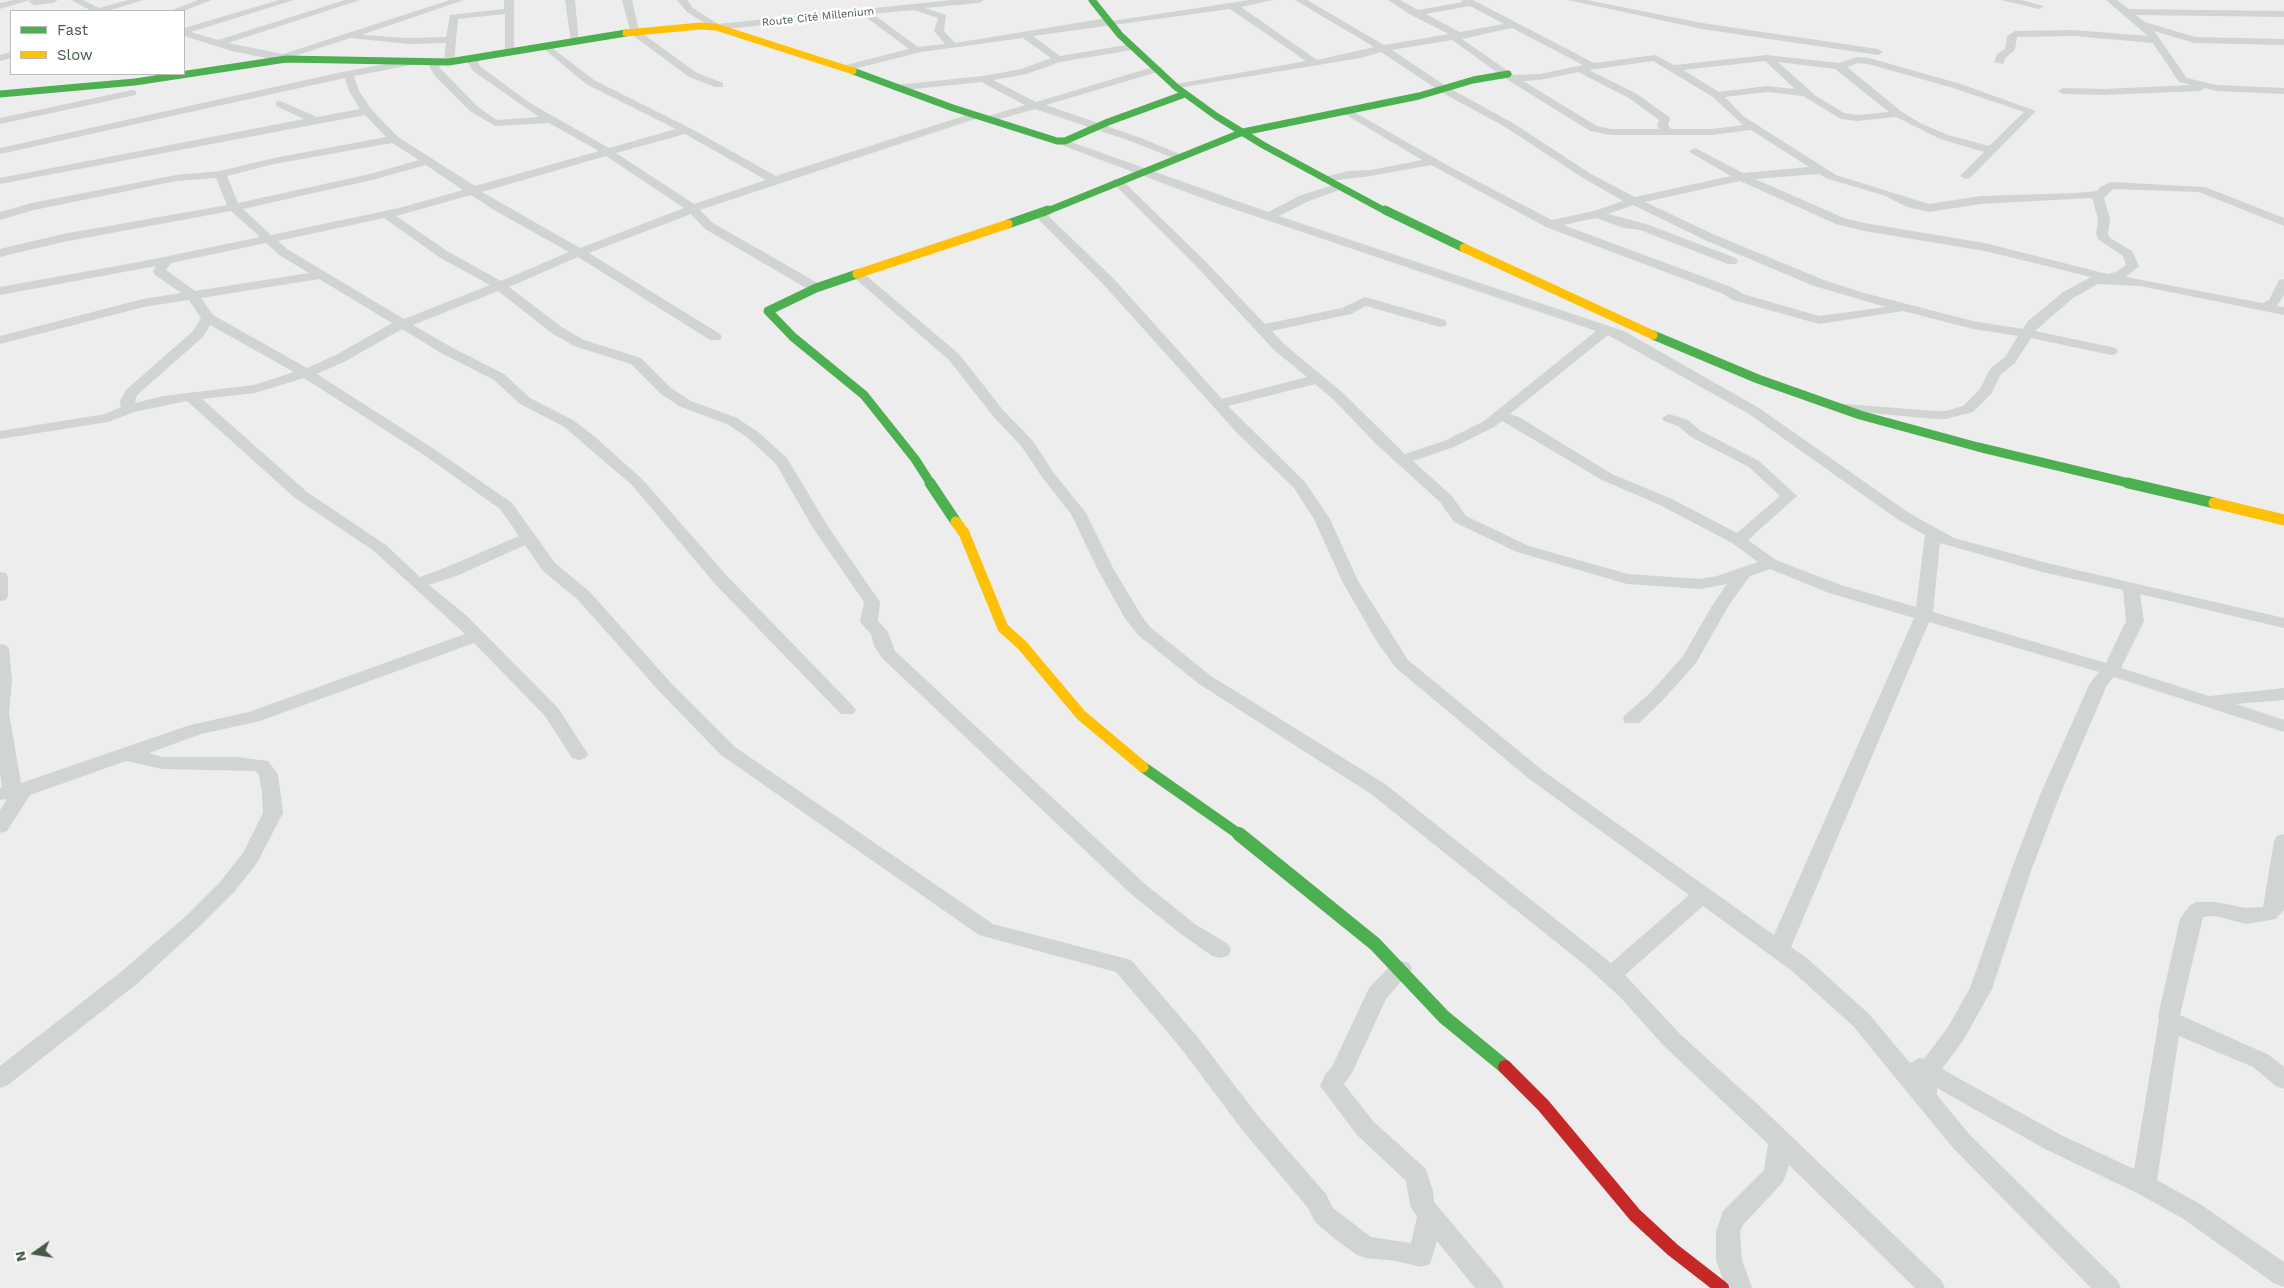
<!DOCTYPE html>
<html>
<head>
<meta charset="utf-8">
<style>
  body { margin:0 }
  #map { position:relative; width:2284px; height:1288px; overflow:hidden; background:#eeedee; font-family:"Work Sans",sans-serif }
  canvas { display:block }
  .legend { position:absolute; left:10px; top:10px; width:175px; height:65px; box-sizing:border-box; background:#fff; border:1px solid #b5bdb5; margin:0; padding:6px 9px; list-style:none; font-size:15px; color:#455947 }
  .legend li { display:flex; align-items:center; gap:10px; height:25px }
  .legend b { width:25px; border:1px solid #b5bdb5 }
  .north { position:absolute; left:10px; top:1228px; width:50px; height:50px; -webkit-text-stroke:4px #fff; paint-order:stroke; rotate:257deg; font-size:14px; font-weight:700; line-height:20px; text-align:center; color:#455947 }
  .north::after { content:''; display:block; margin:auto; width:18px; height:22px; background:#455947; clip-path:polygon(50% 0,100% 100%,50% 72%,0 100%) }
</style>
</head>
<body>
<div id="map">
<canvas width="2284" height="1288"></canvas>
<ul class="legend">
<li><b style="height:6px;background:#4caf50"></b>Fast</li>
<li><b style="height:6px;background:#ffc107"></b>Slow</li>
</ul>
<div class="north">N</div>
</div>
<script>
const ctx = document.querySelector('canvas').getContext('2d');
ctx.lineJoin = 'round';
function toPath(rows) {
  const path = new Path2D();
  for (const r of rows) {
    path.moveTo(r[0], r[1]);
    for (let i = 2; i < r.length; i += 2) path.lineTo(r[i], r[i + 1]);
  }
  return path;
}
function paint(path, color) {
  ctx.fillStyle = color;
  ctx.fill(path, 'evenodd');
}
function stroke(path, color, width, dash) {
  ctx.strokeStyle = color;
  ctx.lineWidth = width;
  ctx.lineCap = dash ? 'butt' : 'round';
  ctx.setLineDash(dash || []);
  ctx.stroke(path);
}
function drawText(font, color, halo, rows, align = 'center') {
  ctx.font = font + ' "Work Sans",sans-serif';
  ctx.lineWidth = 5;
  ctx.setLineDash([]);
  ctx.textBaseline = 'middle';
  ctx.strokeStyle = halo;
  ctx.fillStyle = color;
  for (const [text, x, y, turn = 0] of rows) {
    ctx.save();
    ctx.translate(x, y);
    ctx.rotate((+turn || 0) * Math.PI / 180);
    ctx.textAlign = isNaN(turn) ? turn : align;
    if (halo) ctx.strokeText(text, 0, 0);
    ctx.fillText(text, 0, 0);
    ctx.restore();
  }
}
const street = toPath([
  [13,0,30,0,0,9,0,3,13,0],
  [31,0,58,0,53,3,34,5,29,2,31,0],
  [71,0,83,0,99,8,128,0,144,0,107,11,92,11,71,0],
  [198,0,212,0,183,11,170,11,198,0],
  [279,0,294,0,191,32,218,40,345,0,360,0,228,43,283,54,450,0,464,0,361,35,409,38,446,37,450,15,504,9,504,0,514,0,514,55,505,53,505,14,458,19,454,62,449,65,444,62,439,67,478,107,497,120,539,117,473,71,468,63,472,56,476,55,481,58,478,63,481,67,530,103,609,148,676,129,586,84,544,49,542,47,547,44,594,80,690,128,776,176,973,113,981,113,981,117,700,210,713,223,821,285,822,288,821,291,811,291,705,229,691,214,589,253,720,334,722,337,720,340,710,340,578,257,509,287,563,328,584,340,641,358,671,388,691,401,737,418,758,432,787,458,829,528,880,602,878,621,888,632,895,651,1145,884,1195,924,1228,944,1231,950,1228,956,1220,958,1212,956,1181,934,1131,894,883,659,874,646,871,634,860,622,864,602,813,528,776,464,748,438,727,424,681,407,661,394,631,364,574,346,553,334,498,291,413,325,451,347,504,374,530,398,573,420,594,436,642,479,727,576,853,706,856,710,853,714,841,714,715,584,632,485,563,426,520,404,494,380,441,353,402,329,346,361,317,374,434,449,512,503,555,563,590,592,671,683,735,747,993,924,1131,960,1196,1035,1259,1117,1326,1194,1333,1208,1371,1237,1411,1243,1417,1217,1410,1205,1406,1181,1357,1135,1320,1086,1326,1073,1332,1067,1369,988,1393,963,1401,961,1409,963,1412,969,1386,999,1352,1073,1344,1084,1373,1121,1426,1169,1433,1191,1434,1202,1500,1280,1504,1288,1475,1288,1437,1241,1430,1264,1421,1267,1396,1261,1366,1258,1357,1255,1335,1239,1315,1222,1308,1208,1243,1131,1180,1047,1116,972,979,935,721,755,659,691,578,600,543,571,525,545,459,575,429,585,466,615,558,708,588,754,586,758,579,760,572,758,545,716,474,643,260,721,201,734,149,753,162,757,237,757,268,761,278,774,283,813,257,863,234,892,200,926,138,983,8,1085,0,1088,0,1066,122,971,186,916,220,882,243,853,263,813,262,793,259,775,255,771,162,769,126,761,30,795,7,831,0,833,0,810,7,799,0,800,0,788,2,787,0,772,0,644,6,645,9,649,12,680,9,713,21,783,190,725,249,712,465,634,374,551,295,498,187,401,134,412,108,422,0,439,0,431,105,414,121,407,120,401,126,390,193,331,201,318,189,300,144,307,0,344,0,336,143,299,181,293,154,274,153,271,156,266,0,295,0,287,144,261,260,237,231,211,63,242,0,257,0,249,63,234,227,205,216,178,176,181,34,210,0,220,0,212,32,203,176,175,220,171,274,158,386,137,365,115,0,184,0,178,304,119,276,106,276,102,280,101,317,117,360,109,349,91,345,78,0,154,0,148,337,73,418,58,422,59,422,63,354,76,359,91,371,109,398,137,475,186,599,151,549,123,495,126,470,111,435,76,429,66,435,60,444,62,446,43,409,44,350,38,292,57,290,61,286,62,232,51,184,36,184,28,279,0],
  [685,134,766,180,694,204,616,153,685,134],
  [392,143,419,160,370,174,238,203,227,176,274,164,392,143],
  [606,156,684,208,580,248,482,192,606,156],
  [426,165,463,190,399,208,271,235,243,209,372,180,426,165],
  [471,195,494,210,569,252,501,281,447,251,396,216,471,195],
  [384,218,439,257,490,285,404,319,287,249,278,241,384,218],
  [266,243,279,255,309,273,195,291,166,270,171,263,266,243],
  [319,279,392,323,336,355,307,368,213,315,201,298,319,279],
  [210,325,294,372,254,385,163,396,135,403,137,395,203,337,210,325],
  [304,378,424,455,500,509,519,536,447,567,420,577,386,545,307,492,202,399,255,393,304,378],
  [565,0,575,0,579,44,571,42,565,0],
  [622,0,632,0,639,31,697,73,723,83,723,87,715,87,689,77,631,34,622,0],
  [677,0,687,0,693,8,718,24,952,0,984,0,979,3,925,8,946,15,944,31,955,43,1107,18,1112,21,1250,0,1273,0,1241,7,1317,60,1374,47,1295,0,1307,0,1384,45,1449,34,1411,15,1388,0,1400,0,1418,10,1463,2,1461,0,1473,0,1594,63,1655,55,1674,65,1767,55,1839,63,1857,57,1869,58,1961,84,2036,111,1970,178,1966,179,1960,176,1984,152,1940,139,1896,117,1857,121,1841,119,1803,96,1767,92,1725,97,1743,116,1836,175,1929,204,1981,196,2076,193,2097,191,2100,187,2111,182,2205,187,2284,218,2284,226,2199,192,2113,189,2104,198,2110,219,2108,234,2110,238,2132,251,2139,266,2126,277,2262,303,2269,300,2279,280,2284,279,2284,295,2277,306,2284,307,2284,315,2140,286,2098,284,2073,298,2035,331,2116,348,2118,351,2116,354,2111,355,2031,338,2015,363,2001,374,1991,394,1973,412,1946,419,1935,419,1838,410,1831,406,1833,403,1935,411,1946,411,1963,406,1980,389,1990,369,2005,357,2018,336,1973,329,1903,311,1819,324,1733,300,1721,293,1546,227,1431,165,1371,176,1321,182,1321,178,1348,171,1371,170,1422,160,1343,113,1342,111,1347,108,1454,169,1552,220,1594,211,1623,201,1583,178,1505,127,1441,92,1381,52,1361,58,1172,89,1171,87,1176,84,1306,61,1230,9,1033,36,1060,56,1132,44,1137,47,1132,50,1060,62,1027,74,993,80,1036,102,1153,67,1161,67,1161,71,1046,105,1141,138,1182,155,1184,157,1178,160,1133,142,1035,109,993,121,985,121,985,117,1025,105,981,82,896,91,891,88,896,85,983,76,1021,69,1051,58,1023,38,921,52,846,71,841,68,842,66,909,49,863,15,716,30,687,12,677,0],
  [1470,6,1504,24,1460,32,1426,14,1470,6],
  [914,10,938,18,934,31,945,44,918,47,873,14,914,10],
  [1511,28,1512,28,1583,65,1540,74,1514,75,1462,39,1511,28],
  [1452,40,1508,80,1590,131,1611,135,1712,135,1751,130,1809,167,1743,173,1695,148,1689,151,1691,153,1731,176,1635,197,1591,174,1513,123,1449,88,1392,50,1452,40],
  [1653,61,1713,97,1743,125,1712,129,1671,129,1668,125,1670,119,1669,117,1637,94,1589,70,1653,61],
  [1765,61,1795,89,1767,86,1719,92,1683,70,1765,61],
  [1778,62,1835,69,1889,112,1857,115,1844,113,1816,96,1778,62],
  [1858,63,1868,64,1953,88,2024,112,1989,146,1948,135,1922,124,1902,112,1847,67,1858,63],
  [1578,72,1629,98,1659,120,1657,125,1659,129,1611,129,1597,126,1523,81,1540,80,1578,72],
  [1819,174,1828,179,1883,195,1907,207,1929,212,1981,204,2092,198,2098,219,2096,234,2099,240,2123,256,2126,265,2116,272,2107,274,1985,243,1864,223,1844,218,1755,179,1819,174],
  [1740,181,1836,224,1864,231,1985,251,2091,277,2063,292,2027,322,2023,329,1973,321,1864,293,1824,280,1715,235,1645,202,1740,181],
  [1633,205,1707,241,1814,286,1886,307,1819,316,1743,294,1731,287,1563,225,1596,218,1624,228,1640,230,1728,264,1736,264,1738,261,1736,258,1646,224,1608,214,1633,205],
  [1568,0,1587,0,1702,23,1878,49,1883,52,1878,55,1702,29,1568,0],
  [2001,0,2021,0,2044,6,2039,9,2001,0],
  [2106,0,2117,0,2129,9,2284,11,2284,17,2136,15,2145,22,2195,37,2284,39,2284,45,2194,43,2154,31,2187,78,2217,85,2284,88,2284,94,2217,91,2205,88,2200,91,2104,95,2063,94,2058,91,2063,88,2104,89,2192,85,2179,82,2153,43,2074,36,2017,37,2015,50,2006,57,2003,64,1994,62,1997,54,2005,49,2007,36,2015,31,2074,30,2148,36,2106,0],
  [11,52,11,58,0,61,0,55,11,52],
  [132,90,136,91,136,95,0,124,0,118,132,90],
  [1060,138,1268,212,1301,195,1334,185,1342,185,1342,189,1309,201,1279,216,1624,331,1759,408,1909,513,1954,538,2051,564,2284,618,2284,628,2140,594,2144,621,2121,668,2209,696,2284,688,2284,700,2236,704,2284,720,2284,732,2114,677,2107,685,2060,795,2031,871,1992,989,1964,1039,1942,1069,2061,1135,2134,1169,2159,1019,2158,1016,2180,919,2190,905,2197,902,2216,902,2246,908,2263,907,2274,841,2277,836,2284,834,2284,910,2276,919,2246,924,2216,916,2203,917,2180,1015,2269,1055,2284,1067,2284,1089,2276,1086,2253,1067,2179,1036,2157,1180,2200,1204,2284,1262,2284,1287,2275,1284,2182,1218,2135,1192,2045,1149,1937,1088,1937,1095,1969,1134,2117,1280,2121,1288,2091,1288,1953,1148,1853,1026,1792,971,1703,906,1625,975,1680,1034,1765,1111,1941,1280,1945,1288,1915,1288,1789,1165,1783,1182,1743,1225,1740,1231,1742,1260,1752,1288,1726,1288,1716,1260,1716,1231,1723,1211,1764,1170,1768,1144,1664,1046,1621,998,1586,966,1371,794,1199,684,1138,635,1124,617,1097,568,1071,514,1042,477,1022,447,993,416,949,360,851,275,852,272,862,272,959,354,1003,410,1033,441,1053,472,1086,513,1113,568,1141,615,1150,627,1211,676,1385,784,1611,963,1689,895,1528,778,1396,668,1377,642,1342,581,1314,519,1294,488,1238,434,1103,284,1033,214,1039,210,1043,211,1113,278,1222,399,1307,377,1274,350,1198,268,1113,183,1113,179,1121,179,1206,262,1265,324,1342,308,1365,297,1445,320,1447,323,1445,326,1440,327,1366,306,1351,314,1272,331,1284,344,1343,393,1405,454,1444,441,1484,421,1596,331,1210,201,1056,143,1056,139,1060,138],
  [1608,335,1749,414,1897,519,1925,535,1916,607,1841,585,1776,560,1748,540,1797,496,1759,461,1701,431,1688,420,1669,414,1662,418,1664,421,1678,426,1691,437,1749,467,1780,496,1737,533,1672,499,1612,474,1519,417,1510,414,1608,335],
  [1315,384,1333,399,1376,444,1440,502,1454,522,1517,552,1627,584,1700,589,1727,584,1713,604,1683,656,1650,693,1625,715,1623,719,1625,723,1639,723,1662,701,1696,663,1729,605,1750,576,1770,569,1829,593,1914,618,1774,935,1542,770,1408,660,1358,581,1330,519,1305,482,1228,406,1315,384],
  [1502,421,1602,480,1660,505,1732,543,1758,562,1717,576,1700,579,1628,574,1529,546,1466,516,1452,496,1413,461,1454,447,1494,427,1502,421],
  [1940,543,2042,572,2123,590,2126,621,2106,663,1933,612,1940,543],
  [1929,622,2099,672,2090,683,2040,795,2011,871,1970,988,1948,1027,1924,1059,1919,1058,1910,1063,1869,1014,1808,959,1791,947,1929,622],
  [0,572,6,573,8,577,8,596,6,600,0,601,0,572]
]);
const fastFar3 = toPath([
  [1092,0,1120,35,1176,87,1216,116,1263,145,1387,212],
  [853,71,953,108,1057,141,1065,141,1108,122,1185,94],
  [0,94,135,82,286,59,449,62,626,33],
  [1045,212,1243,132,1419,96,1473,80,1508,74]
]);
const fastFar2 = toPath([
  [1385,210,1464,248],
  [1008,224,1048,210],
  [857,274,816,288,768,311,793,337,864,395,915,459,931,484],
  [1653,335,1758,379,1860,415,1978,447,2133,484]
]);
const fastFar1 = toPath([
  [930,483,956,522],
  [2128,483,2214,503],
  [1143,767,1240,835]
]);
const fast = toPath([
  [1239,834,1375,944,1444,1017,1505,1067]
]);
const slowFar2 = toPath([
  [626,33,700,26,716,27,853,71]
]);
const slowFar1 = toPath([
  [1464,248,1653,335],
  [857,274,1008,224]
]);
const slow = toPath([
  [2214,503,2284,520],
  [956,522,964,533,1003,628,1022,645,1081,715,1143,767]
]);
const jam = toPath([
  [1505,1067,1543,1105,1635,1215,1673,1250,1722,1288]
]);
const farStreetnames = [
  ["Route Cité Millenium",818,17,-6]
];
paint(street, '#d0d5d1');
stroke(fastFar3, '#4caf50', 7);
stroke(fastFar2, '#4caf50', 9);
stroke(fastFar1, '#4caf50', 11);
stroke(fast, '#4caf50', 14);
stroke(slowFar2, '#ffc107', 7);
stroke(slowFar1, '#ffc107', 9);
stroke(slow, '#ffc107', 11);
stroke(jam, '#c62828', 14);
drawText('11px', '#455947', '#fff', farStreetnames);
</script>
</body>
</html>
